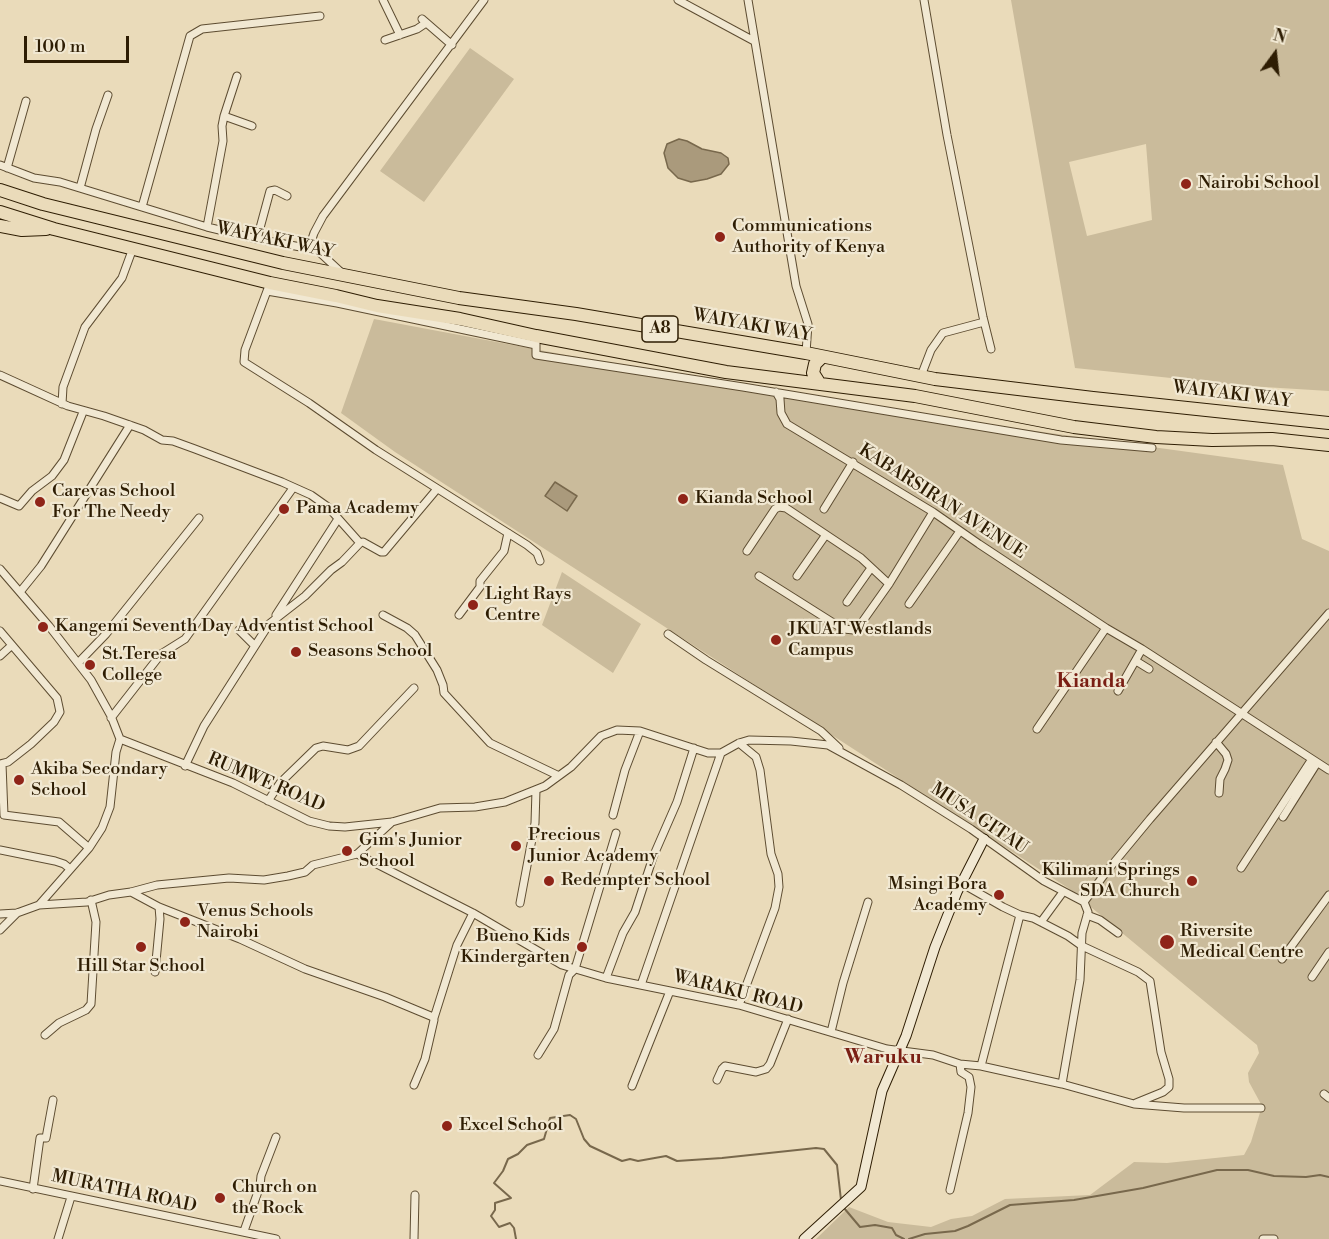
<!DOCTYPE html>
<html>
<head>
<meta charset="utf-8">
<style>
  body { margin:0 }
  #map { position:relative; width:1329px; height:1239px; overflow:hidden; background:#eadbba; font-family:"Libre Bodoni",serif }
  canvas { display:block }
  .north { position:absolute; left:1245px; top:24px; width:60px; height:60px; -webkit-text-stroke:4px #f1e8d2; paint-order:stroke; rotate:15deg; font-size:16px; font-weight:700; line-height:24px; text-align:center; color:#2e1d03 }
  .north::after { content:''; display:block; margin:auto; width:21px; height:27px; background:#2e1d03; clip-path:polygon(50% 0,100% 100%,50% 72%,0 100%) }
  .scale { position:absolute; left:24px; top:36px; width:105px; height:27px; box-sizing:border-box; border:3px solid #2e1d03; border-top:0; padding-left:8px; font-size:18px; line-height:21px; white-space:nowrap; color:#2e1d03; -webkit-text-stroke:4px #f1e8d2; paint-order:stroke }
</style>
</head>
<body>
<div id="map">
<canvas width="1329" height="1239"></canvas>
<div class="north">N</div>
<div class="scale">100 m</div>
</div>
<script>
const ctx = document.querySelector('canvas').getContext('2d');
ctx.lineJoin = 'round';
function paint(path, color) {
  ctx.fillStyle = color;
  ctx.fill(path, 'evenodd');
}
function toPath(rows) {
  const path = new Path2D();
  for (const r of rows) {
    path.moveTo(r[0], r[1]);
    for (let i = 2; i < r.length; i += 2) path.lineTo(r[i], r[i + 1]);
  }
  return path;
}
function stroke(path, color, width, dash) {
  ctx.strokeStyle = color;
  ctx.lineWidth = width;
  ctx.lineCap = dash ? 'butt' : 'round';
  ctx.setLineDash(dash || []);
  ctx.stroke(path);
}
function drawText(font, color, halo, rows, align = 'center') {
  ctx.font = font + ' "Libre Bodoni",serif';
  ctx.lineWidth = 4.5;
  ctx.setLineDash([]);
  ctx.textBaseline = 'middle';
  ctx.strokeStyle = halo;
  ctx.fillStyle = color;
  for (const [text, x, y, turn = 0] of rows) {
    ctx.save();
    ctx.translate(x, y);
    ctx.rotate((+turn || 0) * Math.PI / 180);
    ctx.textAlign = isNaN(turn) ? turn : align;
    if (halo) ctx.strokeText(text, 0, 0);
    ctx.fillText(text, 0, 0);
    ctx.restore();
  }
}
const green = toPath([
  [1011,0,1329,0,1329,391,1248,386,1075,368],
  [1146,144,1152,220,1087,236,1069,162],
  [470,48,514,79,424,202,380,171],
  [374,319,796,398,1283,465,1302,539,1329,551,1329,1239,816,1239,849,1207,888,1222,931,1227,951,1219,972,1216,1005,1199,1090,1195,1134,1162,1167,1163,1244,1155,1251,1142,1262,1106,1249,1082,1248,1073,1259,1053,1257,1045,1068,888,395,452,341,413],
  [562,572,641,624,613,673,542,625]
]);
const water = toPath([
  [679,139,687,141,702,149,721,153,728,158,729,164,721,174,707,179,691,182,678,178,668,168,664,153,667,144,679,139],
  [555,482,577,496,567,511,545,496,555,482]
]);
const stream = toPath([
  [844,1208,860,1227,875,1225,892,1228,896,1235,904,1239],
  [516,1239,514,1228,510,1223,499,1227,491,1216,495,1210,495,1203,511,1198,494,1183,503,1171,508,1159,518,1154,527,1145,544,1139,550,1118,570,1115,576,1119,584,1139,590,1146,622,1161,630,1159,638,1161,666,1156,677,1161,722,1158,816,1148,824,1149,837,1165,841,1200],
  [909,1239,925,1234,955,1231,968,1226,1010,1205,1074,1200,1143,1188,1217,1170,1248,1170,1274,1176,1306,1177,1320,1175,1329,1177]
]);
const street = toPath([
  [383,0,400,35],
  [678,0,754,41],
  [748,0,796,286,808,324,806,353],
  [924,0,947,135,983,317,991,349],
  [422,19,452,45],
  [385,40,417,29,426,23],
  [224,116,237,76],
  [0,165,34,178,60,182,207,227,257,239,317,250],
  [7,168,26,101],
  [80,188,96,129,108,95],
  [142,207,190,36,202,29,320,16],
  [207,227,223,141,222,126,224,116,252,126],
  [257,239,270,191,275,190,287,196],
  [343,274,317,250,312,239,314,233,323,216,484,0],
  [270,283,245,350,244,362,309,403,376,450,527,545,537,553,540,561],
  [267,291,337,303,536,345],
  [536,336,536,355,743,387,1061,440,1152,448],
  [0,375,68,406,104,416,144,430,162,440,173,441,195,449,282,482,311,495,328,507,360,543],
  [921,376,931,350,943,333,984,322],
  [776,392,780,399,781,413,787,424,933,512,979,544,1106,628,1142,649,1329,770],
  [62,404,63,387,85,327,122,278,133,248],
  [0,498,19,506,32,491,52,476,64,460,83,412],
  [824,509,853,462],
  [747,551,775,509,779,507,786,508,861,558,889,584],
  [0,569,49,626,91,680,111,716,120,739,116,752,110,807,102,828,89,848,39,905,17,913,0,914],
  [759,576,843,629,854,630,860,625,889,584,933,512],
  [797,576,825,536],
  [20,592,41,566,60,536,130,425],
  [847,602,871,568],
  [909,604,960,531],
  [276,615,338,519],
  [383,615,407,628,415,635,437,670,443,685,444,693,490,743,557,775],
  [459,615,480,587,480,581,504,551,508,533],
  [239,630,255,646],
  [0,631,57,698,60,712,54,722,31,744,8,762,0,764],
  [668,634,706,660,821,731,839,748],
  [0,656,12,645],
  [1136,661,1149,669],
  [78,663,106,634,199,518],
  [1118,691,1142,649],
  [111,718,161,654,185,639,293,488],
  [1037,729,1106,628],
  [120,739,233,783,309,821,329,826,345,827,392,822,440,808,475,807,505,802,545,786,571,767,601,736,617,730,640,731,708,753,721,753,739,743,749,740,791,741,828,745,901,785,971,829,1044,881,1084,902],
  [1216,742,1226,754,1228,760,1225,769,1220,779,1219,793],
  [2,764,4,815,59,822,89,848],
  [185,766,204,726,269,624,305,596,331,570,342,562,360,543,363,542,381,552,384,552,437,489],
  [268,801,280,783,316,748,323,746,348,750,359,746,414,688],
  [613,815,625,770,640,731],
  [1283,817,1317,763],
  [0,850,55,861,64,864,69,868],
  [357,854,473,913,562,965,606,978,739,1005,887,1049,933,1055,960,1064,981,1066,1062,1084,1134,1104,1184,1108,1261,1108],
  [1241,868,1312,759],
  [961,883,1003,907,1020,915,1033,918,1068,936,1082,946,1138,972,1150,981,1161,1052,1169,1079,1169,1087,1163,1092,1136,1103],
  [131,892,159,907,240,939,305,969,385,997,433,1017,434,1020,425,1059,414,1085],
  [1084,902,1107,871,1150,819,1329,613],
  [520,903,535,823,536,790],
  [39,905,87,902,109,895,131,892,157,885,229,878,264,880,288,876,305,872,313,865,357,854,392,822],
  [1087,915,1100,920,1118,933],
  [1041,922,1063,892],
  [0,930,17,913],
  [1282,959,1329,895],
  [155,972,160,919,159,907],
  [1312,977,1329,952],
  [606,978,623,933,635,912,653,857,677,802,694,748],
  [641,985,721,753],
  [739,1005,775,908,779,887,778,874,771,854,760,770,756,757,739,743],
  [434,1018,457,945,473,913],
  [831,1032,843,983,868,902],
  [45,1035,59,1023,86,1010,91,1004,96,922,91,900],
  [538,1055,554,1029,569,975,575,969,616,833],
  [981,1066,1020,915],
  [717,1080,722,1069,725,1066,756,1072,766,1069,770,1064,788,1019],
  [1062,1084,1080,980,1082,933,1088,912,1084,902],
  [632,1086,670,991],
  [1324,1094,1329,1098],
  [0,1181,276,1239],
  [33,1189,40,1138,46,1138,53,1100],
  [950,1190,968,1113,971,1087,969,1077,961,1072,960,1064],
  [244,1231,260,1186,261,1176,276,1137],
  [58,1239,71,1197],
  [414,1239,415,1195],
  [1263,1239,1274,1239]
]);
const secondary = toPath([
  [804,1239,861,1187,882,1091,906,1036,935,947,957,892,984,839]
]);
const highway = toPath([
  [0,190,43,204,283,263,459,298,576,314,806,353,935,379,1093,398,1329,423],
  [0,212,54,229,270,283,336,296,377,306,460,319,536,336,726,372,915,396,1074,427,1156,437,1212,440,1272,439,1329,445],
  [0,226,22,230,46,229],
  [820,384,813,373,815,364,822,357]
]);
const markers = [
  [1186,184,6,"#8f2418"],
  [720,237,6,"#8f2418"],
  [683,499,6,"#8f2418"],
  [40,502,6,"#8f2418"],
  [284,509,6,"#8f2418"],
  [473,605,6,"#8f2418"],
  [43,627,6,"#8f2418"],
  [776,640,6,"#8f2418"],
  [296,652,6,"#8f2418"],
  [90,665,6,"#8f2418"],
  [19,780,6,"#8f2418"],
  [516,846,6,"#8f2418"],
  [347,851,6,"#8f2418"],
  [549,881,6,"#8f2418"],
  [1192,881,6,"#8f2418"],
  [999,895,6,"#8f2418"],
  [185,922,6,"#8f2418"],
  [1167,942,8,"#8f2418"],
  [141,947,6,"#8f2418"],
  [582,947,6,"#8f2418"],
  [447,1126,6,"#8f2418"],
  [220,1198,6,"#8f2418"]
];
const shields = [
  [660,329,36]
];
const shieldNames = [
  ["A8",660,329]
];
const poiNames = [
  ["Nairobi School",1198,184],
  ["Communications",732,227],
  ["Authority of Kenya",732,248],
  ["Carevas School",52,492],
  ["For The Needy",52,513],
  ["Kianda School",695,499],
  ["Pama Academy",296,509],
  ["Light Rays",485,595],
  ["Centre",485,616],
  ["Kangemi Seventh Day Adventist School",55,627],
  ["JKUAT Westlands",788,630],
  ["Campus",788,651],
  ["Seasons School",308,652],
  ["St.Teresa",102,655],
  ["College",102,676],
  ["Akiba Secondary",31,770],
  ["School",31,791],
  ["Precious",528,836],
  ["Junior Academy",528,857],
  ["Gim's Junior",359,841],
  ["School",359,862],
  ["Kilimani Springs",1180,871,"right"],
  ["SDA Church",1180,892,"right"],
  ["Redempter School",561,881],
  ["Msingi Bora",987,885,"right"],
  ["Academy",987,906,"right"],
  ["Venus Schools",197,912],
  ["Nairobi",197,933],
  ["Riversite",1180,932],
  ["Medical Centre",1180,953],
  ["Bueno Kids",570,937,"right"],
  ["Kindergarten",570,958,"right"],
  ["Hill Star School",141,967,"center"],
  ["Excel School",459,1126],
  ["Church on",232,1188],
  ["the Rock",232,1209]
];
const streetNames = [
  ["WAIYAKI WAY",275,241,12],
  ["WAIYAKI WAY",752,326,10],
  ["WAIYAKI WAY",1232,395,7],
  ["KABARSIRAN AVENUE",942,502,33],
  ["RUMWE ROAD",266,783,23],
  ["MUSA GITAU",979,819,34],
  ["WARAKU ROAD",738,993,14],
  ["MURATHA ROAD",124,1192,12]
];
const neighbourhoodNames = [
  ["Kianda",1091,682],
  ["Waruku",883,1058]
];
paint(green, '#cabb9b');
paint(water, '#aa9a7c');
stroke(water, '#78684c', 1.5);
stroke(stream, '#78684c', 2);
stroke(street, '#5d4c31', 9);
stroke(secondary, '#2e1d03', 11);
stroke(highway, '#2e1d03', 14);
stroke(street, '#f1e8d2', 7);
stroke(secondary, '#f1e8d2', 9);
stroke(highway, '#eadbba', 12);
for (const [x, y, r, color] of markers) {
  const dot = new Path2D();
  dot.arc(x, y, r, 0, 2 * Math.PI);
  ctx.fillStyle = color;
  ctx.fill(dot);
  stroke(dot, '#f1e8d2', 2);
}
for (const [x, y, w] of shields) {
  const box = new Path2D();
  box.roundRect(x - w / 2, y - 13, w, 26, 4.5);
  ctx.fillStyle = '#f1e8d2';
  ctx.fill(box);
  stroke(box, '#2e1d03', 1.5);
}
drawText('bold 16px', '#2e1d03', null, shieldNames);
drawText('18px', '#2e1d03', '#f1e8d2', poiNames, 'left');
drawText('18px', '#2e1d03', '#f1e8d2', streetNames);
drawText('bold 20px', '#7a1f14', '#f1e8d2', neighbourhoodNames);
</script>
</body>
</html>
